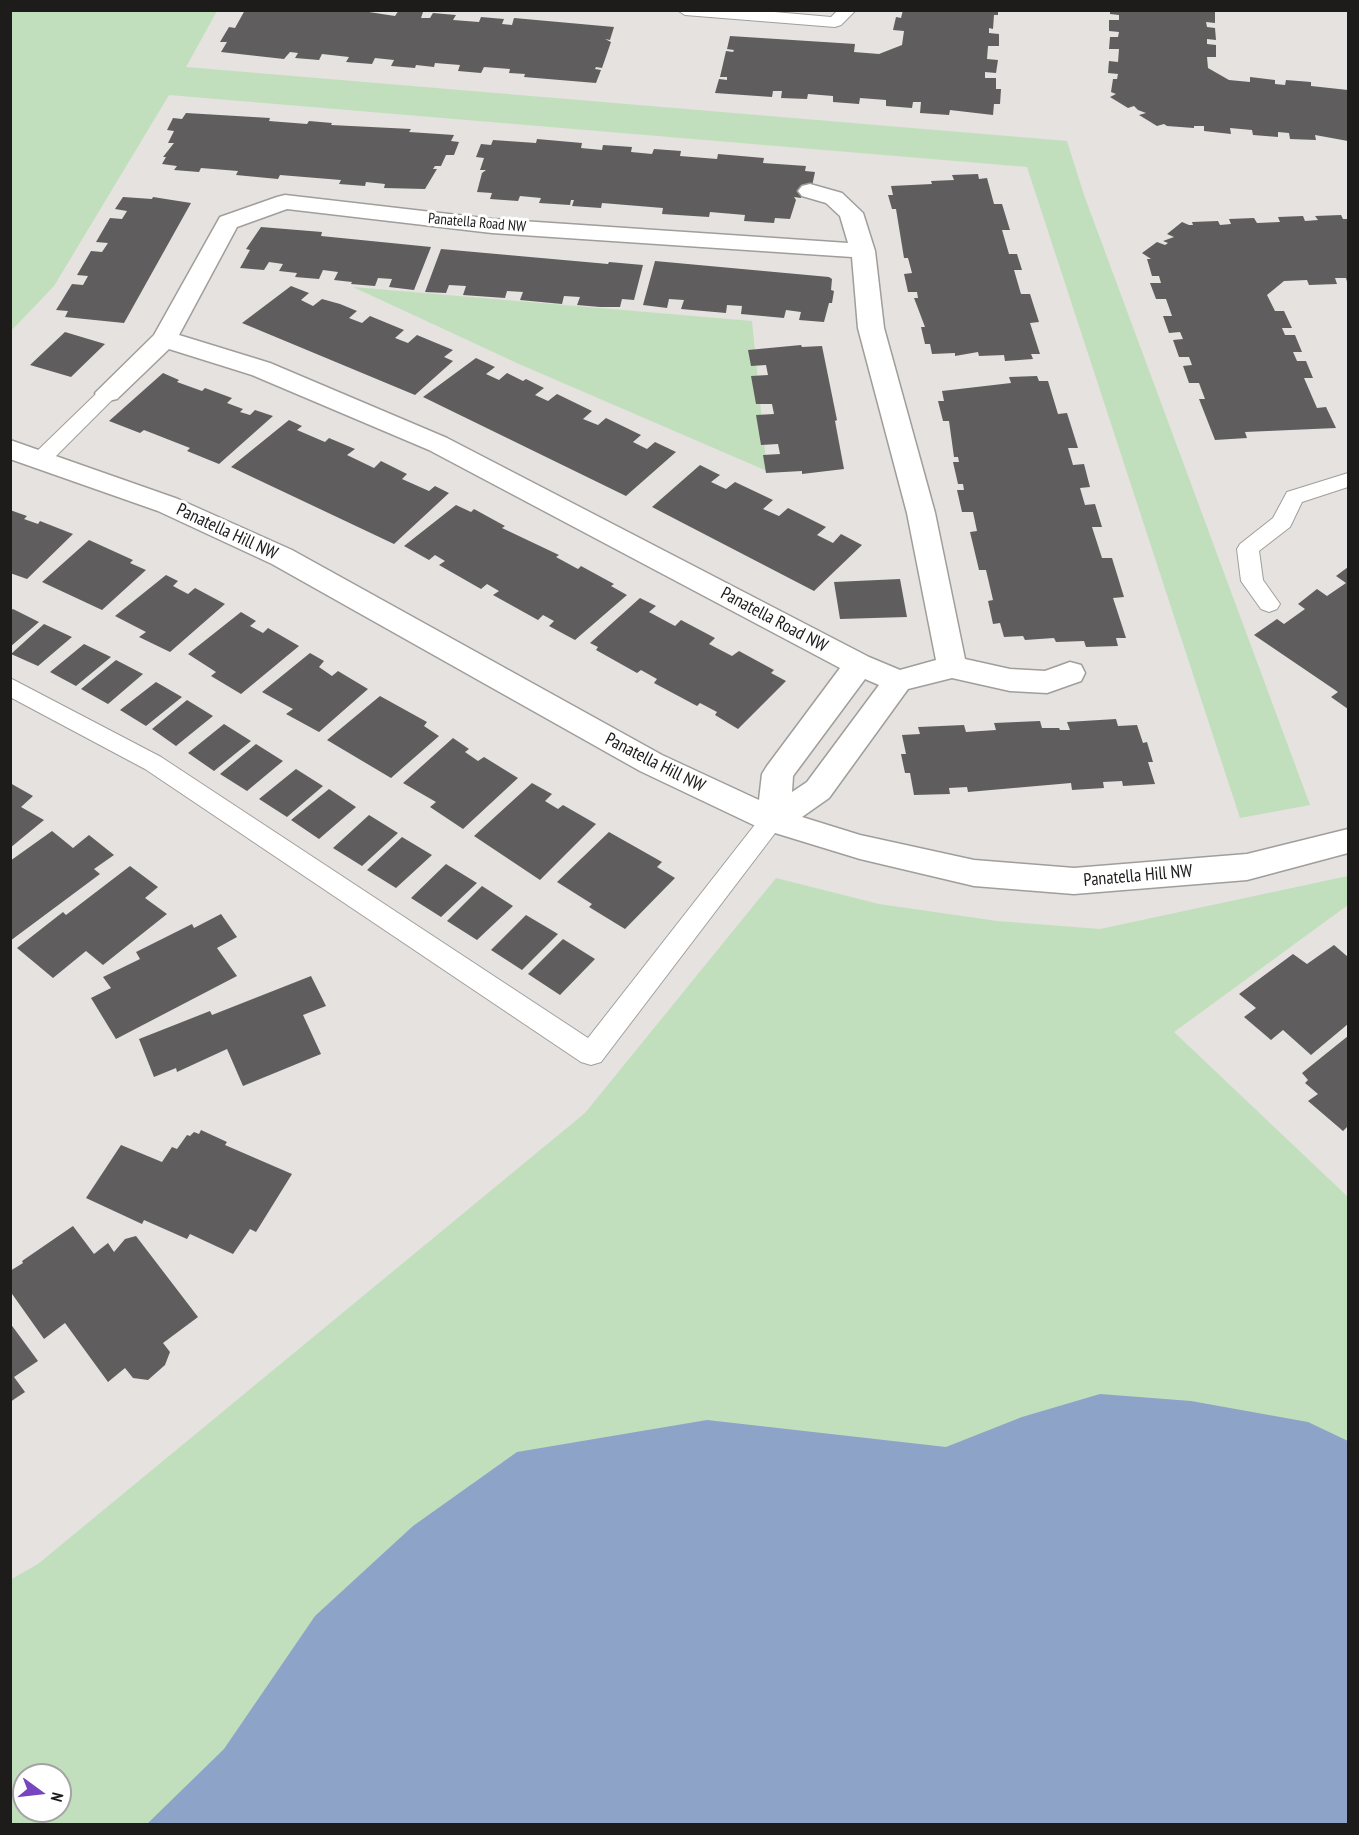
<!DOCTYPE html>
<html>
<head>
<meta charset="utf-8">
<style>
  body { margin:0 }
  #map { position:relative; width:1359px; height:1835px; overflow:hidden; background:#e5e2df; font-family:"PT Sans Narrow",sans-serif }
  canvas { display:block }
  .frame { position:absolute; inset:0; border:12px solid #1d1c1b; pointer-events:none }
  .north { position:absolute; left:12px; top:1763px; width:60px; height:60px; box-sizing:border-box; background:#fff; border:2px solid #a5a4a4; border-radius:50%; rotate:105deg; font-size:16px; font-weight:700; line-height:24px; text-align:center; color:#1d1c1b }
  .north::after { content:''; display:block; margin:auto; width:21px; height:27px; background:#7746be; clip-path:polygon(50% 0,100% 100%,50% 72%,0 100%) }
</style>
</head>
<body>
<div id="map">
<canvas width="1359" height="1835"></canvas>
<div class="frame"></div>
<div class="north">N</div>
</div>
<script>
const ctx = document.querySelector('canvas').getContext('2d');
ctx.lineJoin = 'round';
function paint(path, color) {
  ctx.fillStyle = color;
  ctx.fill(path, 'evenodd');
}
function toPath(rows) {
  const path = new Path2D();
  for (const r of rows) {
    path.moveTo(r[0], r[1]);
    for (let i = 2; i < r.length; i += 2) path.lineTo(r[i], r[i + 1]);
  }
  return path;
}
function stroke(path, color, width, dash) {
  ctx.strokeStyle = color;
  ctx.lineWidth = width;
  ctx.lineCap = dash ? 'butt' : 'round';
  ctx.setLineDash(dash || []);
  ctx.stroke(path);
}
function drawText(font, color, halo, rows, align = 'center') {
  ctx.font = font + ' "PT Sans Narrow",sans-serif';
  ctx.lineWidth = 6;
  ctx.setLineDash([]);
  ctx.textBaseline = 'middle';
  ctx.strokeStyle = halo;
  ctx.fillStyle = color;
  for (const [text, x, y, turn = 0] of rows) {
    ctx.save();
    ctx.translate(x, y);
    ctx.rotate((+turn || 0) * Math.PI / 180);
    ctx.textAlign = isNaN(turn) ? turn : align;
    if (halo) ctx.strokeText(text, 0, 0);
    ctx.fillText(text, 0, 0);
    ctx.restore();
  }
}
const green = toPath([
  [11,10,217,11,186,67,1067,141,1084,195,1310,805,1240,818,1027,167,169,95,54,286,11,331],
  [353,287,752,321,767,471,519,364],
  [1348,876,1348,905,1174,1032,1348,1197,1348,1824,11,1824,10,1580,38,1564,585,1113,776,878,879,904,997,921,1100,929],
  [24,1775,60,1775,60,1811,24,1811]
]);
const water = toPath([
  [1100,1394,1191,1401,1308,1422,1348,1441,1348,1824,147,1824,224,1749,315,1616,413,1526,517,1452,707,1420,946,1447,1022,1417]
]);
const building = toPath([
  [245,10,356,10,395,16,399,10,423,12,421,18,430,18,433,13,456,15,453,20,479,22,481,17,504,19,502,24,512,25,514,18,614,27,610,40,605,39,611,42,602,68,596,67,595,69,601,70,596,83,524,77,525,74,509,73,510,69,484,67,481,73,458,71,460,65,435,63,434,67,416,65,415,68,391,66,394,60,375,58,372,64,346,62,349,57,322,54,319,60,295,58,298,53,290,52,284,59,221,52,227,42,220,42,229,27,235,28],
  [903,10,998,10,998,15,994,15,993,29,989,28,989,33,999,34,999,46,988,46,987,59,998,60,996,73,985,72,985,78,996,78,996,89,1001,89,1000,104,994,104,993,115,950,110,949,115,920,113,921,102,913,102,912,108,886,106,886,100,860,98,859,104,833,102,833,96,808,94,807,99,781,98,782,91,773,91,772,97,715,93,719,79,727,80,727,77,720,77,726,51,733,52,734,50,727,49,730,36,855,44,854,52,879,54,902,45,904,31,893,30,896,17,901,18],
  [1110,10,1215,10,1215,23,1206,22,1207,27,1215,28,1216,40,1207,39,1207,44,1216,45,1216,57,1207,57,1208,68,1229,80,1250,82,1250,77,1275,80,1275,84,1285,85,1286,80,1311,82,1311,86,1348,90,1348,141,1315,135,1316,140,1290,139,1289,133,1278,132,1278,137,1253,135,1252,130,1230,128,1231,134,1204,131,1204,126,1194,126,1194,128,1167,126,1164,124,1157,126,1139,115,1146,113,1138,110,1134,106,1128,108,1110,97,1116,94,1111,92,1113,79,1117,79,1118,74,1108,73,1109,61,1118,62,1119,49,1109,49,1110,37,1118,37,1119,32,1109,31,1109,20,1119,20,1119,15,1110,14],
  [186,113,270,118,269,121,307,124,309,121,332,123,331,125,411,129,409,132,454,135,451,141,459,142,454,155,446,155,441,166,435,166,433,169,437,169,425,189,384,188,385,184,366,182,365,186,339,184,341,180,280,175,278,179,236,175,238,171,201,168,199,172,174,170,177,166,162,164,166,157,163,157,174,143,168,143,174,131,167,130,173,118,182,119],
  [537,139,582,143,581,148,602,150,603,145,632,147,631,152,652,154,654,149,681,151,680,156,717,159,718,154,764,158,763,163,806,166,805,171,815,172,812,186,803,185,801,198,794,197,796,200,790,219,775,218,774,223,744,221,745,215,710,212,709,217,662,214,663,208,602,203,601,208,572,206,574,200,571,200,570,205,539,203,541,198,520,196,518,201,490,199,492,193,477,192,482,173,486,170,480,170,484,158,476,157,481,144,491,145,493,140,536,143],
  [978,174,979,179,987,178,994,204,1002,204,1010,230,1002,230,1009,254,1017,254,1022,270,1014,270,1021,294,1030,294,1039,322,1030,323,1040,354,1031,354,1033,359,1005,361,1004,355,979,356,978,352,955,356,955,353,932,354,930,344,925,344,921,327,925,327,914,298,918,298,917,292,908,292,904,274,912,273,908,258,904,258,896,209,892,209,888,195,893,195,891,186,932,184,931,181,954,180,952,175],
  [123,197,152,199,153,197,191,203,124,323,65,317,68,311,56,310,72,284,83,285,88,276,77,275,91,251,102,252,108,243,96,242,110,218,122,219,127,211,115,209],
  [1341,215,1343,219,1348,219,1348,285,1346,278,1335,278,1337,284,1309,285,1307,280,1284,281,1267,295,1275,311,1284,311,1292,328,1282,328,1285,335,1295,335,1302,352,1293,352,1297,361,1306,361,1313,378,1304,378,1317,408,1326,407,1336,428,1245,432,1247,438,1215,440,1199,399,1205,399,1199,383,1189,383,1183,366,1192,365,1189,357,1179,357,1173,340,1183,339,1180,332,1169,333,1163,316,1172,316,1166,299,1156,299,1150,283,1161,283,1159,276,1152,276,1147,259,1151,259,1142,253,1157,242,1165,245,1168,243,1163,241,1174,237,1167,234,1182,222,1189,225,1193,225,1192,222,1218,221,1220,225,1231,224,1229,219,1254,218,1257,223,1280,222,1278,217,1303,216,1305,221,1318,220,1315,216],
  [261,227,322,232,321,236,431,247,414,290,389,287,392,279,378,278,375,286,351,284,352,282,334,280,338,272,323,270,319,279,295,277,297,273,279,271,283,264,269,262,264,270,240,268,250,250,246,249],
  [441,249,608,264,609,262,643,265,634,300,622,299,620,307,600,307,577,305,580,297,564,296,562,304,520,300,523,292,507,291,505,298,463,295,466,286,449,285,446,293,425,292],
  [655,261,829,277,832,279,831,290,834,291,832,303,829,303,824,322,799,320,801,312,786,310,784,318,741,314,742,306,727,305,726,313,681,309,684,300,669,299,667,308,643,305],
  [291,286,309,293,301,300,313,306,322,299,340,304,357,311,349,318,362,323,370,316,404,330,395,338,408,343,417,335,453,350,444,357,453,361,415,395,242,323],
  [65,332,105,344,71,377,30,365],
  [801,345,802,347,822,346,837,420,835,421,844,469,802,474,802,471,766,473,763,455,780,454,778,444,761,445,756,415,774,414,772,404,756,404,751,376,768,375,766,365,751,366,748,350],
  [476,358,495,367,486,374,499,380,507,373,523,381,526,379,544,388,535,395,548,401,557,394,592,411,583,419,598,425,606,418,641,435,633,442,647,449,655,442,676,452,626,496,423,397],
  [163,373,179,380,177,382,202,391,205,388,232,398,227,403,243,409,240,412,250,415,255,410,273,416,219,464,187,451,190,448,144,430,140,433,109,421],
  [1037,376,1039,381,1048,381,1058,414,1067,413,1078,448,1068,448,1073,465,1084,464,1090,487,1080,488,1085,505,1095,504,1102,527,1092,527,1102,558,1112,558,1124,597,1113,598,1126,638,1116,638,1118,646,1086,647,1084,641,1056,642,1054,638,1025,640,1023,636,1004,637,1000,623,993,624,988,601,993,600,986,570,979,570,970,532,977,531,973,512,962,512,957,490,964,490,963,484,958,484,953,462,959,462,958,457,954,457,949,421,943,421,938,401,944,401,942,391,1011,383,1009,377],
  [289,420,302,426,297,430,325,442,329,438,355,449,347,455,374,468,381,461,407,474,402,479,429,491,435,486,449,493,394,544,231,467],
  [700,465,720,475,711,482,726,489,735,482,773,500,763,509,779,516,788,508,826,527,817,535,833,543,841,534,862,545,814,591,652,507],
  [456,505,471,512,474,509,505,526,502,528,559,555,556,557,578,569,581,566,614,584,611,586,627,595,575,640,549,626,554,621,543,615,538,620,493,595,499,591,487,584,481,589,439,565,445,561,435,555,429,560,404,546],
  [10,510,27,516,24,519,38,524,40,521,73,534,27,579,10,573],
  [89,540,133,560,130,563,146,570,102,610,42,582],
  [1348,567,1348,709,1331,697,1338,692,1254,635,1277,619,1284,624,1305,609,1298,604,1317,589,1327,596,1346,583,1336,576],
  [166,575,178,581,173,586,188,594,195,588,225,604,170,652,139,637,146,632,115,616],
  [900,579,907,617,840,619,834,582],
  [640,598,656,606,649,612,675,626,681,620,715,638,709,644,732,656,739,651,774,670,771,673,786,681,738,729,715,715,717,712,700,703,697,706,654,683,657,679,641,670,637,673,596,650,598,647,590,643],
  [13,609,39,622,10,647,10,611],
  [241,612,256,621,250,626,263,633,268,628,299,646,241,694,211,676,216,672,188,654],
  [44,624,72,637,38,666,11,654],
  [84,644,111,657,76,686,50,672],
  [310,653,324,661,319,667,332,676,338,671,368,689,319,732,286,714,293,709,262,692],
  [116,660,143,674,108,704,81,689],
  [156,682,182,697,146,726,120,710],
  [380,696,427,722,424,726,439,736,391,778,327,740],
  [187,700,213,716,176,746,152,729],
  [1116,719,1118,726,1137,725,1143,743,1147,742,1153,762,1148,762,1155,784,1123,786,1122,781,1103,782,1104,788,1072,790,1071,783,968,792,967,787,949,788,950,794,914,795,910,773,905,773,901,754,906,754,902,735,920,734,918,727,964,725,966,732,996,730,994,723,1040,721,1042,728,1059,728,1060,730,1070,730,1067,722],
  [224,724,251,741,214,771,188,753],
  [453,738,469,749,465,752,478,761,484,757,518,778,463,829,430,807,436,802,403,783],
  [256,744,283,761,247,791,220,774],
  [296,769,323,786,287,817,259,799],
  [10,783,33,796,21,807,44,820,10,848],
  [532,783,552,794,545,801,558,809,563,805,596,824,540,880,474,836],
  [329,789,356,807,319,839,291,820],
  [369,815,398,833,362,866,333,848],
  [52,831,73,848,89,835,114,855,94,869,100,874,10,941,10,861],
  [609,832,662,862,657,867,675,878,625,929,589,907,592,904,557,882],
  [402,837,432,855,396,888,367,870],
  [446,864,477,883,441,917,411,898],
  [130,866,158,887,145,898,167,914,103,965,86,951,53,978,17,948,63,912,66,915],
  [482,886,513,906,477,940,447,921],
  [221,914,237,937,217,948,237,976,116,1039,91,998,111,988,103,977,140,959,136,952,192,924,194,928],
  [526,915,558,934,522,970,491,950],
  [563,939,595,959,560,995,528,974],
  [1334,945,1348,957,1348,1024,1311,1055,1283,1030,1271,1040,1244,1017,1256,1008,1239,994,1293,954,1307,964],
  [311,976,326,1006,303,1015,321,1054,243,1086,227,1049,177,1072,176,1068,154,1077,139,1039,210,1011,212,1015],
  [1348,1036,1348,1126,1343,1131,1308,1101,1318,1094,1305,1083,1308,1080,1302,1073],
  [201,1130,227,1142,225,1145,292,1174,256,1232,250,1229,233,1254,190,1234,187,1239,144,1220,142,1224,86,1198,121,1145,162,1162,172,1147,177,1149,187,1135,190,1136,194,1132,199,1134],
  [73,1226,94,1254,108,1243,114,1252,125,1239,136,1236,198,1317,163,1343,170,1352,165,1365,148,1380,133,1378,125,1368,108,1382,65,1323,44,1339,10,1291,10,1271,23,1263,22,1261],
  [10,1323,38,1361,14,1377,25,1392,10,1402]
]);
const service = toPath([
  [677,10,752,10,831,17,838,10,856,10,841,25,835,27,685,15,677,10],
  [108,387,115,389,118,393,115,397,48,464,34,464,31,459,34,454,101,389,108,387],
  [1348,473,1348,487,1302,502,1290,527,1259,551,1263,580,1280,604,1277,609,1269,612,1261,609,1241,581,1237,549,1240,544,1273,518,1287,492,1348,473],
  [10,678,161,757,588,1038,764,813,773,811,782,813,785,820,601,1062,591,1065,581,1062,145,769,10,697,10,678]
]);
const minor = toPath([
  [810,184,842,193,863,213,875,251,884,328,935,513,965,659,1010,669,1045,671,1070,662,1081,665,1085,673,1081,681,1047,693,1010,691,952,678,908,689,829,798,802,817,860,835,974,860,1074,868,1247,854,1348,829,1348,853,1247,880,1074,894,974,886,860,859,762,829,640,771,272,564,158,511,10,459,10,440,178,499,292,550,662,755,759,800,762,774,767,766,840,668,429,450,252,375,169,349,117,399,108,401,99,399,95,393,154,335,220,217,277,197,285,195,492,219,848,243,840,216,826,203,802,196,798,191,802,186,810,184],
  [287,209,492,233,852,257,858,328,907,513,936,660,900,670,869,657,447,438,270,363,179,335,237,227,287,209],
  [865,679,879,685,807,782,792,792,793,776,865,679]
]);
const farStreetnames = [
  ["Panatella Road NW",477,223,5]
];
const streetNames = [
  ["Panatella Hill NW",227,532,25],
  ["Panatella Road NW",774,620,28],
  ["Panatella Hill NW",655,763,27],
  ["Panatella Hill NW",1138,876,-5]
];
paint(green, '#c1dfbc');
paint(water, '#8da3c8');
paint(building, '#605d5f');
stroke(service, '#a09e9b', 2);
stroke(minor, '#a09e9b', 3);
paint(service, '#fff');
paint(minor, '#fff');
drawText('15px', '#1d1c1b', '#fff', farStreetnames);
drawText('18px', '#1d1c1b', '#fff', streetNames);
</script>
</body>
</html>
